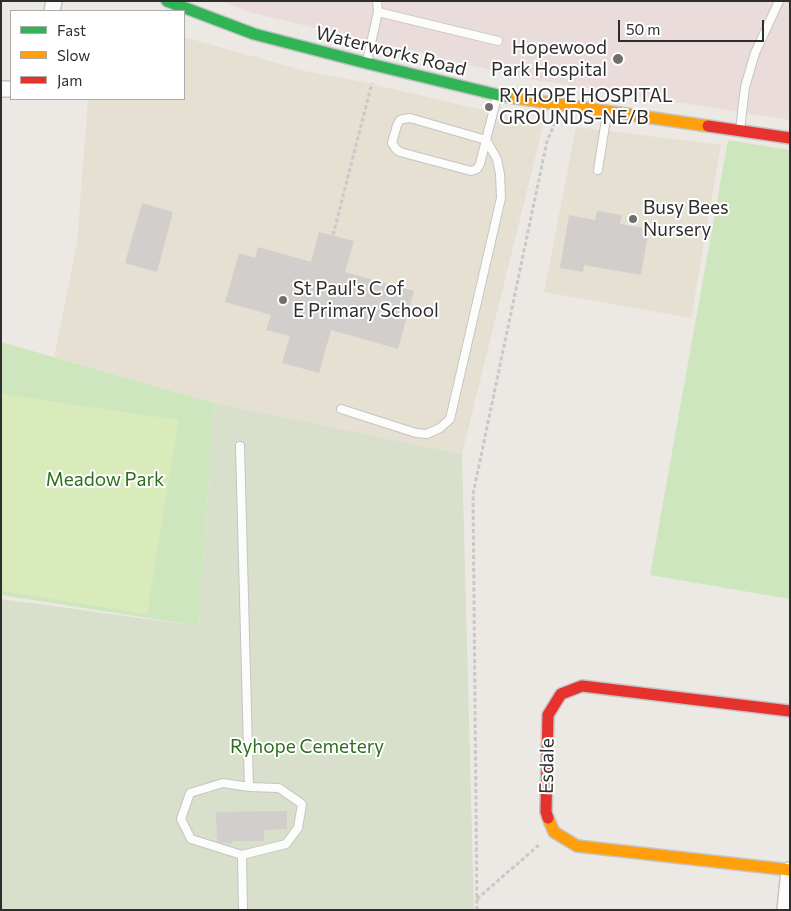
<!DOCTYPE html>
<html>
<head>
<meta charset="utf-8">
<style>
  body { margin:0 }
  #map { position:relative; width:791px; height:911px; overflow:hidden; background:#ece8e4; font-family:Commissioner,sans-serif }
  canvas { display:block }
  .frame { position:absolute; inset:0; border:2px solid #2e2e2e; pointer-events:none }
  .legend { position:absolute; left:10px; top:10px; width:175px; height:90px; box-sizing:border-box; background:#fff; border:1px solid #ababab; margin:0; padding:6px 9px; list-style:none; font-size:15px; color:#2e2e2e }
  .legend li { display:flex; align-items:center; gap:10px; height:25px }
  .legend b { width:25px; border:1px solid #ababab }
  .scale { position:absolute; left:618px; top:20px; width:146px; height:22px; box-sizing:border-box; border:2px solid #2e2e2e; border-top:0; padding-left:6px; font-size:15px; line-height:18px; white-space:nowrap; color:#2e2e2e; -webkit-text-stroke:4px #fff; paint-order:stroke }
</style>
</head>
<body>
<div id="map">
<canvas width="791" height="911"></canvas>
<div class="frame"></div>
<ul class="legend">
<li><b style="height:6px;background:#30b455"></b>Fast</li>
<li><b style="height:6px;background:#ff9f0a"></b>Slow</li>
<li><b style="height:6px;background:#e5322d"></b>Jam</li>
</ul>
<div class="scale">50 m</div>
</div>
<script>
const ctx = document.querySelector('canvas').getContext('2d');
ctx.lineJoin = 'round';
function paint(path, color) {
  ctx.fillStyle = color;
  ctx.fill(path, 'evenodd');
}
function toPath(rows) {
  const path = new Path2D();
  for (const r of rows) {
    path.moveTo(r[0], r[1]);
    for (let i = 2; i < r.length; i += 2) path.lineTo(r[i], r[i + 1]);
  }
  return path;
}
function stroke(path, color, width, dash) {
  ctx.strokeStyle = color;
  ctx.lineWidth = width;
  ctx.lineCap = dash ? 'butt' : 'round';
  ctx.setLineDash(dash || []);
  ctx.stroke(path);
}
function drawText(font, color, halo, rows, align = 'center') {
  ctx.font = font + ' Commissioner,sans-serif';
  ctx.lineWidth = 4;
  ctx.setLineDash([]);
  ctx.textBaseline = 'middle';
  ctx.strokeStyle = halo;
  ctx.fillStyle = color;
  for (const [text, x, y, turn = 0] of rows) {
    ctx.save();
    ctx.translate(x, y);
    ctx.rotate((+turn || 0) * Math.PI / 180);
    ctx.textAlign = isNaN(turn) ? turn : align;
    if (halo) ctx.strokeText(text, 0, 0);
    ctx.fillText(text, 0, 0);
    ctx.restore();
  }
}
const education = toPath([
  [184,37,305,71,363,82,470,107,544,122,462,454,214,403,54,357,77,243,88,99,184,99],
  [576,127,721,145,691,318,544,292]
]);
const medical = toPath([
  [221,1,790,1,790,120,524,78,253,13]
]);
const green = toPath([
  [728,140,790,150,790,599,650,575],
  [1,342,214,403,199,626,1,595]
]);
const cemetery = toPath([
  [214,403,462,454,474,910,1,910,1,599,199,626]
]);
const pitch = toPath([
  [1,394,179,420,147,614,1,591]
]);
const building = toPath([
  [142,203,173,212,157,272,125,263],
  [597,211,622,215,620,224,649,229,641,275,584,265,583,272,560,268,569,215,595,220],
  [319,232,354,241,345,272,414,291,398,349,331,330,319,373,282,363,290,336,266,330,271,315,225,302,239,253,255,258,258,247,311,262],
  [287,811,287,829,264,830,264,841,232,841,232,843,222,843,217,841,216,812]
]);
const path = toPath([
  [333,235,372,83],
  [477,899,540,844],
  [477,910,473,494,547,141,555,123]
]);
const lane = toPath([
  [378,12,498,41],
  [367,61,378,12,377,1],
  [740,130,745,87,755,53,779,1],
  [598,170,607,113],
  [341,409,416,433,427,434,440,428,450,419,501,198,500,174,497,159,486,140,410,118,403,119,400,120,397,125,392,143,396,149,400,152,471,171,477,169,480,164,486,140,497,97],
  [240,446,249,787],
  [223,783,249,787,279,788,302,804,298,828,286,844,242,855,191,839,181,819,190,793,223,783],
  [242,855,243,910]
]);
const street = toPath([
  [52,11,54,1],
  [1,89,11,89],
  [785,910,789,870]
]);
const fast = toPath([
  [167,1,254,34,366,63,498,95,516,98]
]);
const slow = toPath([
  [516,98,708,126],
  [548,818,554,832,577,846,790,870]
]);
const jam = toPath([
  [708,126,790,138],
  [548,818,546,812,548,715,561,694,582,686,790,711]
]);
const markers = [
  [618,59,6,"#706f6e"],
  [489,107,5,"#706f6e"],
  [633,219,5,"#706f6e"],
  [283,300,5,"#706f6e"]
];
const poiNames = [
  ["Hopewood",607,48,"right"],
  ["Park Hospital",607,70,"right"],
  ["RYHOPE HOSPITAL",499,96],
  ["GROUNDS-NE/B",499,118],
  ["Busy Bees",643,208],
  ["Nursery",643,230],
  ["St Paul's C of",293,289],
  ["E Primary School",293,311]
];
const streetNames = [
  ["Waterworks Road",391,51,14],
  ["Esdale",547,766,-89]
];
const parkNames = [
  ["Meadow Park",105,480],
  ["Ryhope Cemetery",307,747]
];
paint(education, '#e6e0d3');
paint(medical, '#e9dcdb');
paint(green, '#cee6be');
paint(cemetery, '#d8e0cc');
paint(pitch, '#d9eabb');
paint(building, '#d1cecb');
stroke(lane, '#c5c4c5', 10);
stroke(street, '#c5c4c5', 18);
stroke(fast, '#c5c4c5', 14);
stroke(slow, '#c5c4c5', 14);
stroke(jam, '#c5c4c5', 14);
stroke(path, '#c9c9c8', 3, [4, 2.5]);
stroke(lane, '#fcfcfb', 8);
stroke(street, '#fcfcfb', 15);
stroke(fast, '#30b455', 11);
stroke(slow, '#ff9f0a', 11);
stroke(jam, '#e5322d', 11);
for (const [x, y, r, color] of markers) {
  const dot = new Path2D();
  dot.arc(x, y, r, 0, 2 * Math.PI);
  ctx.fillStyle = color;
  ctx.fill(dot);
  stroke(dot, '#fff', 2);
}
drawText('19px', '#2e2e2e', '#fff', poiNames, 'left');
drawText('19px', '#2e2e2e', '#fff', streetNames);
drawText('19px', '#2c6e1b', '#fff', parkNames);
</script>
</body>
</html>
